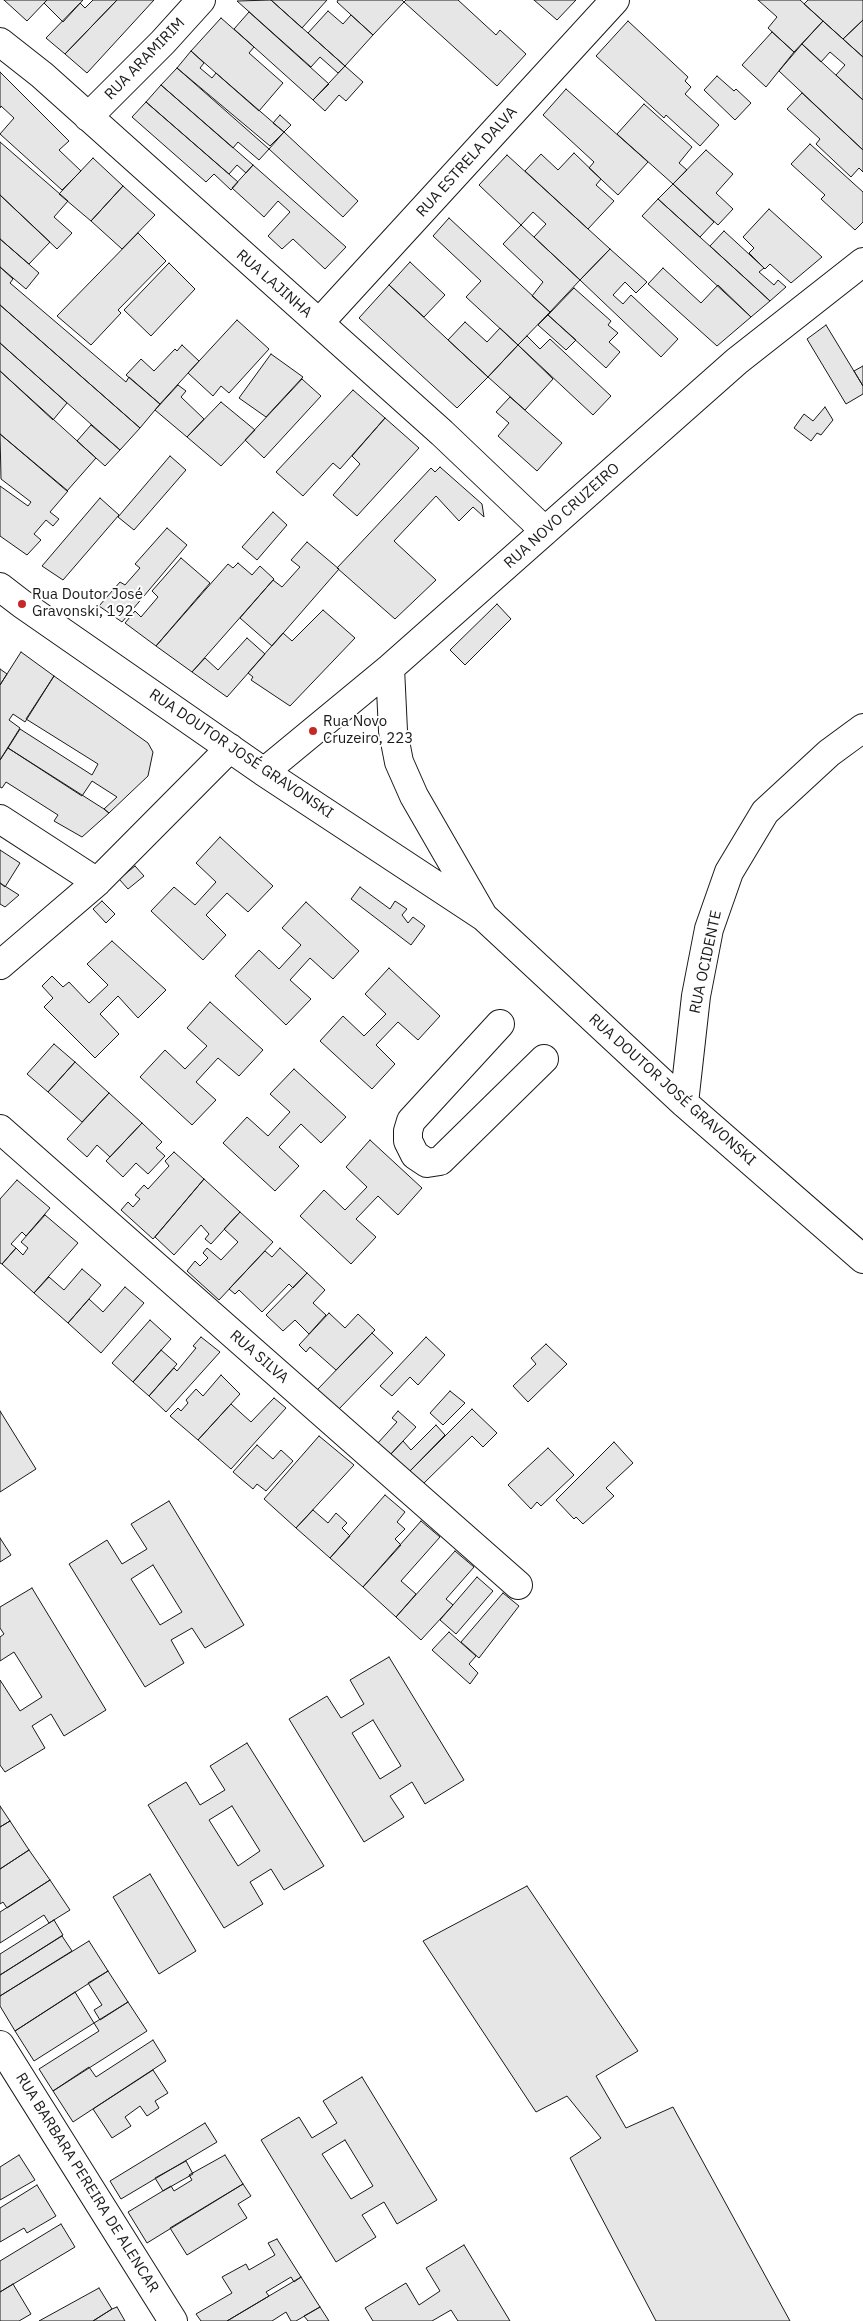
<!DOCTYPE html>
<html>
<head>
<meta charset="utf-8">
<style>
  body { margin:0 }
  canvas { display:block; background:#fff }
</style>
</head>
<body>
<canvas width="863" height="2321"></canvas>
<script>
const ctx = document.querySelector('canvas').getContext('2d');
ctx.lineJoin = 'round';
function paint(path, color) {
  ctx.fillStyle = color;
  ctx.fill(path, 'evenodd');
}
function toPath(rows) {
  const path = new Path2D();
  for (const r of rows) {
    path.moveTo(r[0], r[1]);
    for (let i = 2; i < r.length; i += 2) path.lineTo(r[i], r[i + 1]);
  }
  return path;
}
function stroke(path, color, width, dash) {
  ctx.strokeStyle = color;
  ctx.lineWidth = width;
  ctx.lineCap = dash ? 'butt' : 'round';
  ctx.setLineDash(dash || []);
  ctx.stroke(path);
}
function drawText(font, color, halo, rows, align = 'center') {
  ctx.font = font + ' "IBM Plex Sans",sans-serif';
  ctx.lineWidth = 4;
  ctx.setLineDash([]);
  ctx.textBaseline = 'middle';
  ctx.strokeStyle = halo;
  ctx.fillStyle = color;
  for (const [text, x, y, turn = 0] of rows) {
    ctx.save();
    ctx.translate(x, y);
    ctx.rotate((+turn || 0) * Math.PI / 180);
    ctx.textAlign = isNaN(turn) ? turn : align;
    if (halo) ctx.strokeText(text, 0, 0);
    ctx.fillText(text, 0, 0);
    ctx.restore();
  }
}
const building = toPath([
  [4,0,47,0,27,21,4,0],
  [47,0,83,0,63,22,44,3,47,0],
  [93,0,117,0,65,54,46,38,80,3,85,8,93,0],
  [117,0,154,0,87,73,65,54,117,0],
  [271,0,327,0,302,28,271,0],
  [271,0,345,66,338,73,320,57,311,67,237,1,271,0],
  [338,0,402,0,404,2,373,35,337,2,338,0],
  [406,0,458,0,496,35,500,30,526,54,497,86,404,2,406,0],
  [534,0,576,0,557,20,534,0],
  [758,0,800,0,823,21,794,52,768,28,777,17,758,0],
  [808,0,863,0,863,20,843,39,804,4,808,0],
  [328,11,343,24,351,15,373,35,345,66,308,33,328,11],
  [249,12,329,84,313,100,234,29,249,12],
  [221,18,254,47,249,53,283,83,259,111,191,51,221,18],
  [863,20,863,57,843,39,863,20],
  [628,21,688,77,685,81,691,87,685,94,719,125,700,146,666,115,664,118,596,56,628,21],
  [823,21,863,57,863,100,836,75,845,65,830,52,821,62,802,44,823,21],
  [772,32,794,52,766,87,742,65,772,32],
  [802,44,863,100,863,150,779,71,802,44],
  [191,51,204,63,200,68,212,78,216,73,284,132,270,146,177,68,191,51],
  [345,66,363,82,346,101,339,95,325,111,313,100,345,66],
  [177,68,269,149,259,160,238,142,233,148,161,85,177,68],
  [0,72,69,141,59,150,81,171,62,190,0,134,14,118,1,106,0,108,0,72],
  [717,76,734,91,736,89,751,103,735,120,704,90,717,76],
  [161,85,253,165,246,173,237,165,229,174,146,102,161,85],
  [566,89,648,162,618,195,589,168,594,162,543,115,566,89],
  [802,93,863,150,863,172,859,168,851,177,816,144,820,139,787,109,802,93],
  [146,102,238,182,231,190,214,174,206,182,132,117,146,102],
  [644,104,692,147,679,163,687,170,673,184,617,134,644,104],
  [280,115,291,125,284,132,273,123,280,115],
  [284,132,358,201,343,217,269,149,284,132],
  [0,142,68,201,54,217,72,233,57,249,0,195,0,142],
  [810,144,863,192,863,222,855,230,821,199,825,195,791,164,810,144],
  [706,150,733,174,716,193,733,209,718,225,673,184,706,150],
  [574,153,601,179,596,185,614,201,588,229,525,171,541,154,558,170,574,153],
  [507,155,610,249,580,280,534,237,546,224,533,212,521,225,479,185,507,155],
  [93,158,123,186,91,221,59,194,93,158],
  [253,165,346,247,325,269,293,239,282,249,268,236,290,212,278,201,264,217,232,188,253,165],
  [673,184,714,222,700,237,658,199,673,184],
  [123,186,155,215,122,249,91,221,123,186],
  [0,195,50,242,29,264,0,239,0,195],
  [658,199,755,287,770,301,751,317,642,216,658,199],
  [769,209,822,257,791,283,770,264,765,269,749,253,754,248,743,237,769,209],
  [449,218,550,312,518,345,466,297,481,281,433,236,449,218],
  [521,225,580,280,550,312,532,296,543,282,503,244,521,225],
  [724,231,764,268,759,272,774,285,778,280,786,287,770,301,710,246,724,231],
  [138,233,166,261,118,310,121,313,91,345,57,316,138,233],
  [0,239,39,273,26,289,0,267,0,239],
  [610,249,647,282,636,293,625,282,613,295,623,304,631,295,678,339,661,357,580,280,610,249],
  [410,262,445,295,424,317,389,285,410,262],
  [169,263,195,289,151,336,124,310,169,263],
  [0,267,13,279,10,283,126,382,129,377,160,404,140,428,0,305,0,267],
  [663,268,701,303,718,285,751,317,717,346,648,284,663,268],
  [389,285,488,377,457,408,359,318,389,285],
  [574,288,611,321,608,325,618,333,609,342,620,352,606,368,548,315,574,288],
  [0,305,140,428,120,450,0,343,0,305],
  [548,315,576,340,566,350,538,325,548,315],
  [237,320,269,349,229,393,221,386,213,396,188,373,237,320],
  [465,322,487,342,500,328,518,345,488,377,448,340,465,322],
  [826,325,863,386,863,394,846,404,807,339,826,325],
  [527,336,540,349,550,339,611,396,593,415,518,345,527,336],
  [0,343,67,403,53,420,0,371,0,343],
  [182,345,199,361,160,404,126,375,141,359,154,371,175,349,177,351,182,345],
  [518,345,553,379,525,410,488,377,518,345],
  [271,354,303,377,266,417,239,398,271,354],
  [863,366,863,386,854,371,863,366],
  [0,371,96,458,67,491,0,434,0,371],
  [302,379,321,396,264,458,245,440,302,379],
  [178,385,186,391,181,397,204,419,187,437,155,410,178,385],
  [353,390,385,418,340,469,333,463,303,496,276,472,353,390],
  [510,397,562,443,537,471,498,436,509,423,496,412,510,397],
  [221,402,255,430,221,466,187,437,221,402],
  [825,407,833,420,821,435,817,433,811,441,794,428,804,414,813,421,825,407],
  [385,418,419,448,357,516,333,495,360,464,352,456,385,418],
  [91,425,120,450,105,466,77,441,91,425],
  [0,434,68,491,50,512,59,519,53,526,46,520,34,534,41,540,27,555,0,536,0,486,28,506,31,502,1,479,0,434],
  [170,456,186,470,134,530,118,517,170,456],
  [440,467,482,504,484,517,473,507,459,521,436,496,394,541,436,580,395,619,337,568,431,468,435,472,440,467],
  [100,498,119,515,63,580,42,566,100,498],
  [273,512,287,525,257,560,242,547,273,512],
  [167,528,187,545,122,622,99,606,120,582,125,585,140,568,135,564,167,528],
  [307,542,339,569,272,646,240,618,273,580,282,587,300,567,291,560,307,542],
  [181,558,210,583,156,646,125,623,135,611,141,617,158,597,152,591,181,558],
  [238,563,252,575,260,566,274,579,192,672,156,646,228,564,233,568,238,563],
  [497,604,511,619,465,665,450,650,497,604],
  [323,610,355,638,290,706,251,680,253,677,248,673,283,633,292,641,323,610],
  [247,638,265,654,227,697,192,672,205,658,218,670,247,638],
  [21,652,54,676,25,722,13,714,9,720,20,728,0,760,0,685,21,652],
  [0,669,7,674,0,685,0,669],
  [54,676,148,743,153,752,148,776,109,813,104,809,117,797,92,781,82,796,8,748,20,729,92,775,98,764,26,719,54,676],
  [8,748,104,809,109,813,82,837,54,821,58,815,6,782,2,788,0,787,0,760,8,748],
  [220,837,273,886,248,912,227,893,206,915,226,935,203,960,151,911,174,887,195,905,216,882,196,863,220,837],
  [0,850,20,863,5,887,0,883,0,850],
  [135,866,144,876,128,889,119,879,135,866],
  [0,883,19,895,5,907,0,904,0,883],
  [360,887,390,909,395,901,407,909,402,915,408,923,413,917,425,926,411,945,351,899,360,887],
  [102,901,115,914,106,923,93,909,102,901],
  [306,902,359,951,333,979,310,958,290,980,311,999,286,1025,235,976,259,950,279,969,301,945,282,928,306,902],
  [112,941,166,990,138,1018,118,996,100,1014,119,1034,95,1058,44,1007,53,998,42,986,52,976,63,987,69,982,89,1003,108,985,87,964,112,941],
  [389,968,440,1016,418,1040,398,1022,376,1045,395,1064,372,1089,320,1041,343,1016,364,1036,386,1014,365,994,389,968],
  [210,1002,263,1050,239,1076,218,1058,196,1082,216,1100,192,1125,140,1077,165,1050,185,1069,207,1046,187,1028,210,1002],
  [54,1044,75,1062,48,1092,27,1074,54,1044],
  [75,1062,109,1093,82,1122,48,1092,75,1062],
  [294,1069,346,1117,321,1143,301,1124,279,1147,299,1166,275,1191,223,1143,247,1117,268,1136,290,1112,270,1094,294,1069],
  [109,1093,142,1123,110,1157,97,1145,87,1157,67,1139,109,1093],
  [142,1123,162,1142,156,1148,165,1156,148,1174,136,1163,123,1177,106,1161,142,1123],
  [370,1140,422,1188,398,1215,378,1196,356,1219,376,1237,351,1264,300,1216,324,1190,345,1210,367,1187,346,1167,370,1140],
  [174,1152,204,1179,153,1239,121,1210,128,1202,133,1207,140,1199,135,1195,144,1185,148,1189,169,1166,165,1161,174,1152],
  [204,1179,240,1212,211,1244,205,1239,209,1234,201,1225,174,1255,155,1237,204,1179],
  [17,1180,50,1208,26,1236,22,1232,11,1244,16,1248,2,1264,0,1263,0,1199,17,1180],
  [240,1212,273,1242,219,1300,187,1271,195,1261,200,1266,208,1258,203,1253,207,1248,221,1260,238,1242,224,1229,240,1212],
  [45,1215,78,1243,34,1293,2,1264,16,1248,23,1255,28,1248,21,1242,45,1215],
  [280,1248,307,1273,293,1288,289,1284,262,1312,239,1290,235,1294,229,1289,265,1251,272,1257,280,1248],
  [82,1269,101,1285,68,1323,34,1293,49,1277,64,1290,82,1269],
  [307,1273,325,1290,313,1303,326,1315,309,1334,295,1320,283,1331,266,1315,307,1273],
  [125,1287,144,1303,101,1353,68,1323,89,1299,103,1312,125,1287],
  [329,1313,345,1328,358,1314,375,1330,336,1370,310,1347,306,1352,299,1345,329,1313],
  [150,1320,171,1339,133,1382,112,1363,150,1320],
  [372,1333,393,1353,339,1409,317,1390,372,1333],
  [201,1337,220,1352,166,1412,149,1396,174,1368,177,1371,196,1348,193,1346,201,1337],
  [426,1337,445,1355,418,1385,410,1377,392,1396,380,1386,426,1337],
  [546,1344,567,1364,528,1402,513,1386,536,1364,531,1358,546,1344],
  [161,1350,177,1364,149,1396,133,1382,161,1350],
  [221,1375,240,1394,198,1440,170,1416,178,1408,181,1411,188,1403,186,1400,196,1389,203,1396,221,1375],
  [450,1391,465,1403,443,1425,430,1413,450,1391],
  [274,1398,286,1408,231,1469,198,1440,231,1404,251,1422,274,1398],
  [472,1409,497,1433,483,1447,472,1436,423,1484,409,1472,472,1409],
  [0,1411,36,1469,0,1492,0,1411],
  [398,1411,416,1427,390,1455,377,1444,397,1422,392,1418,398,1411],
  [436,1425,445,1435,409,1472,390,1455,403,1441,411,1450,436,1425],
  [319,1436,354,1465,296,1528,264,1499,319,1436],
  [614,1442,633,1463,606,1488,614,1496,583,1524,576,1517,574,1519,556,1500,614,1442],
  [257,1445,273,1459,281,1450,293,1461,266,1491,257,1484,253,1489,233,1472,257,1445],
  [548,1448,574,1475,541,1506,537,1502,531,1509,508,1485,548,1448],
  [385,1495,405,1512,397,1522,405,1529,395,1539,401,1545,363,1587,330,1558,385,1495],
  [169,1501,244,1625,205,1648,192,1628,171,1640,184,1663,145,1687,69,1564,107,1540,122,1564,147,1549,131,1524,169,1501],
  [153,1565,182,1612,160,1625,131,1579,153,1565],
  [313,1510,328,1523,336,1513,347,1523,342,1528,350,1536,330,1558,296,1528,313,1510],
  [421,1521,440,1537,401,1581,416,1594,396,1617,363,1587,421,1521],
  [0,1538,11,1555,0,1562,0,1538],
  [455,1551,474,1567,446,1599,453,1605,421,1640,396,1617,455,1551],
  [477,1577,493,1591,456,1634,440,1620,477,1577],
  [32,1588,106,1710,64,1736,51,1714,32,1726,45,1748,5,1772,0,1765,0,1680,20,1711,42,1697,14,1652,0,1661,0,1637,4,1634,0,1628,0,1607,32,1588],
  [503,1593,519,1606,479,1658,461,1642,503,1593],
  [449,1632,476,1656,469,1664,478,1673,470,1684,432,1650,449,1632],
  [389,1657,464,1780,425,1804,412,1782,390,1796,404,1817,364,1842,289,1719,327,1696,341,1718,364,1704,350,1680,389,1657],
  [373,1720,401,1766,380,1779,352,1733,373,1720],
  [247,1743,324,1866,284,1890,271,1869,250,1882,263,1904,224,1928,148,1805,186,1782,200,1805,225,1790,210,1766,247,1743],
  [232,1806,260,1851,238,1866,209,1820,232,1806],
  [0,1806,10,1821,0,1827,0,1806],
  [10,1821,29,1850,0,1869,0,1827,10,1821],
  [29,1850,50,1880,7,1908,3,1902,0,1904,0,1869,29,1850],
  [150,1874,196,1951,159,1974,113,1897,150,1874],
  [50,1880,70,1910,49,1923,44,1915,0,1943,0,1912,50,1880],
  [527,1886,638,2051,596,2076,626,2128,673,2107,790,2321,656,2321,570,2158,601,2138,567,2096,536,2112,423,1941,527,1886],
  [54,1920,63,1935,0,1975,0,1954,54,1920],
  [62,1936,72,1951,0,1996,0,1975,62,1936],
  [89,1941,108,1971,15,2031,0,2006,0,1996,89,1941],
  [108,1971,128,2002,100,2020,94,2010,102,2005,88,1983,108,1971],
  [75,1992,94,2023,34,2061,15,2031,75,1992],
  [128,2002,147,2031,53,2091,39,2069,99,2031,94,2023,128,2002],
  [153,2040,166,2061,73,2122,53,2091,89,2067,96,2077,153,2040],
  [153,2070,168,2093,155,2101,159,2108,147,2116,140,2106,125,2117,131,2126,112,2138,93,2109,153,2070],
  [362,2077,437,2200,397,2224,384,2202,362,2215,376,2237,336,2262,261,2140,299,2117,312,2138,337,2123,323,2101,362,2077],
  [345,2140,373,2186,351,2199,322,2154,345,2140],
  [205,2123,217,2142,121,2199,110,2181,205,2123],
  [19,2155,35,2180,0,2200,0,2167,19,2155],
  [225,2155,243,2184,147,2243,128,2212,171,2186,174,2191,192,2180,189,2175,225,2155],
  [186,2161,193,2174,163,2191,155,2178,186,2161],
  [243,2184,251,2196,238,2204,247,2218,187,2255,170,2228,243,2184],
  [37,2185,56,2216,27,2233,24,2228,0,2242,0,2208,37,2185],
  [61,2224,75,2247,0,2292,0,2261,61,2224],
  [277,2239,301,2277,294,2282,291,2277,266,2292,269,2296,227,2321,201,2321,196,2314,232,2293,222,2277,246,2264,249,2270,275,2255,268,2243,277,2239],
  [464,2245,510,2321,458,2321,451,2310,432,2321,373,2321,365,2308,406,2283,419,2305,440,2291,426,2268,464,2245],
  [301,2277,320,2307,296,2321,291,2321,286,2312,272,2321,227,2321,301,2277],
  [13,2284,31,2314,19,2321,0,2321,0,2292,13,2284],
  [99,2288,112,2309,93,2321,39,2321,99,2288],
  [117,2307,125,2321,93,2321,112,2309,117,2307],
  [320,2307,329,2321,308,2321,304,2316,320,2307]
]);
const minor = toPath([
  [0,42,42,75,442,433,545,531],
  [88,117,163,42,201,0],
  [319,323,615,0],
  [0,587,22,604,264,772,484,917,684,1103,863,1259],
  [390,668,393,731,399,762,414,796,482,914],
  [264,772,390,668,737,361,863,262],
  [0,819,97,882],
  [0,965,97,882,230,748],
  [500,1024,411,1121,408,1131,408,1141,415,1155,427,1163,440,1161,544,1059],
  [684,1103,696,996,709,929,729,872,765,812,829,753,863,728],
  [0,1129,518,1585],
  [0,2045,173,2321]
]);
const markers = [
  [22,604,5,"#c62828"],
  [313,731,5,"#c62828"]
];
const streetNames = [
  ["RUA ARAMIRIM",145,59,-46],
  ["RUA ESTRELA DALVA",467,162,-48],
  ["RUA LAJINHA",274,284,41],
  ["RUA NOVO CRUZEIRO",562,516,-42],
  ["RUA DOUTOR JOSÉ GRAVONSKI",241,754,34],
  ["RUA OCIDENTE",706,962,-78],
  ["RUA DOUTOR JOSÉ GRAVONSKI",672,1090,42],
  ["RUA SILVA",259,1357,41],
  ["RUA BARBARA PEREIRA DE ALENCAR",87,2183,58]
];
const poiNames = [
  ["Rua Doutor José",32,595],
  ["Gravonski, 192",32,612],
  ["Rua Novo",323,722],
  ["Cruzeiro, 223",323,739]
];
paint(building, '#e6e6e6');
stroke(building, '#1a1a1a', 1);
stroke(minor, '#1a1a1a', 30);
stroke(minor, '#fff', 28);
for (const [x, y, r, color] of markers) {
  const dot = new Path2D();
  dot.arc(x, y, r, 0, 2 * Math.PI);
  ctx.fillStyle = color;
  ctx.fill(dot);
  stroke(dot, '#fff', 2);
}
drawText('15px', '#1a1a1a', '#fff', streetNames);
drawText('15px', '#1a1a1a', '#fff', poiNames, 'left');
</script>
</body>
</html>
